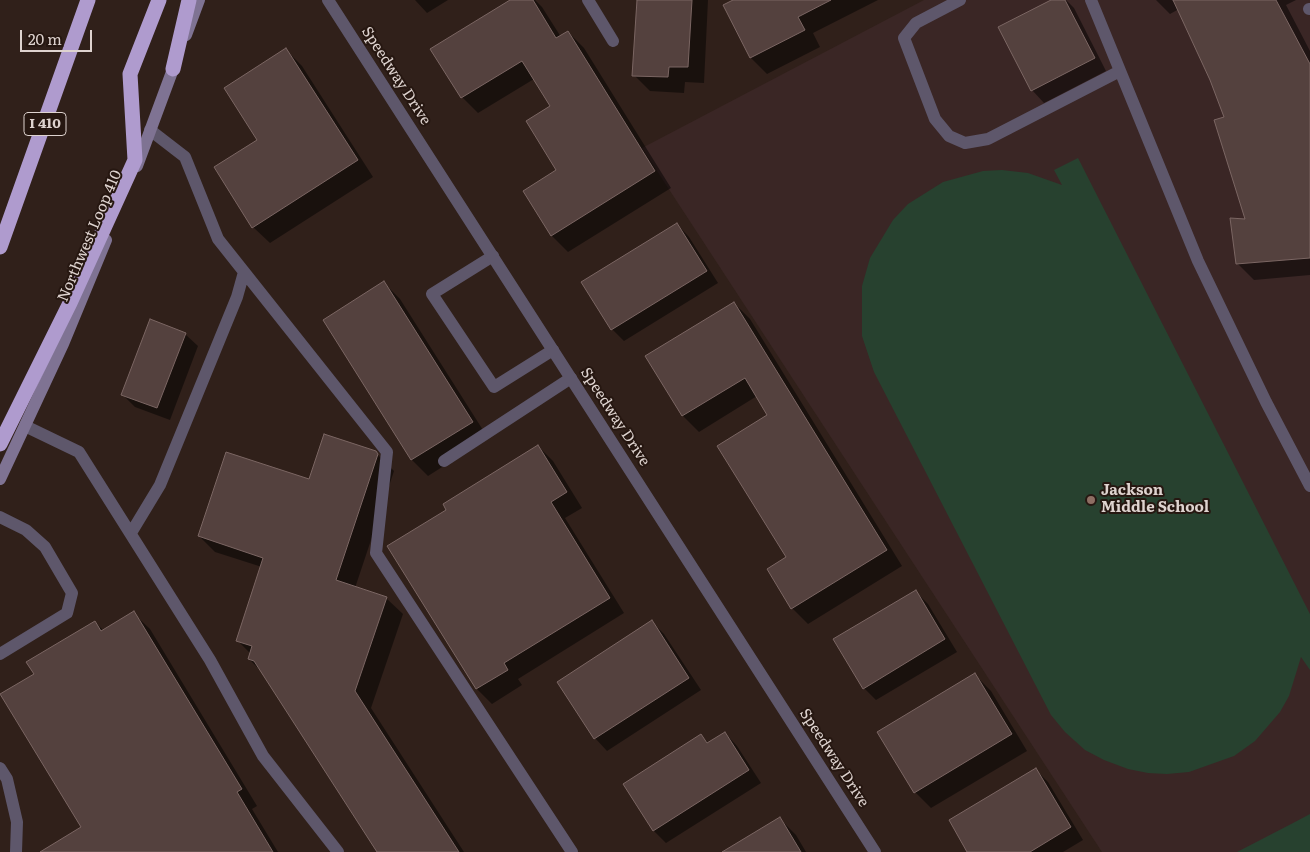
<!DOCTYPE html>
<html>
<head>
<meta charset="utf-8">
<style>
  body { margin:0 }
  #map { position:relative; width:1310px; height:852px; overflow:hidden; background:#30201a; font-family:Literata,serif }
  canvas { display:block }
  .scale { position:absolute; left:20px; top:30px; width:72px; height:22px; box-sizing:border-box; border:2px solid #ded3cf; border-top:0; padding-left:6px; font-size:15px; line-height:18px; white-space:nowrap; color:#ded3cf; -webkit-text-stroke:4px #261711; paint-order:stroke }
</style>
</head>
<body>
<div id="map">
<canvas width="1310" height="852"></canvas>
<div class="scale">20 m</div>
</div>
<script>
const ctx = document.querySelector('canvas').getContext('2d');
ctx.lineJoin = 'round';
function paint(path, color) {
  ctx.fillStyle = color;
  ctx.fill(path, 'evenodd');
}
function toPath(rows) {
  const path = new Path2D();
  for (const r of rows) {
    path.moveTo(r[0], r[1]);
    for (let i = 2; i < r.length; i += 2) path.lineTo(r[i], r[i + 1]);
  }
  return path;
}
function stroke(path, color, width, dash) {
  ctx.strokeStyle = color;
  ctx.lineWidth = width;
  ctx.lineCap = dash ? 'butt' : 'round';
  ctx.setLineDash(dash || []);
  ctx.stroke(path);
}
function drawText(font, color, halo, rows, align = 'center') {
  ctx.font = font + ' Literata,serif';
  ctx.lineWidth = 4;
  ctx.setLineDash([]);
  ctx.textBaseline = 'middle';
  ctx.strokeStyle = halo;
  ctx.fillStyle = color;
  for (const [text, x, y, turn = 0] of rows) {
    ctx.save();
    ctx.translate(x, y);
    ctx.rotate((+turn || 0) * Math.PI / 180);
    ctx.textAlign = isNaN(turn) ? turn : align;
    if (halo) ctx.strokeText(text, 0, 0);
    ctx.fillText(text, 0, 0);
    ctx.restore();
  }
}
const education = toPath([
  [924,0,1310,0,1310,852,1102,852,642,148]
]);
const green = toPath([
  [1078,158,1310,614,1310,670,1301,657,1289,696,1280,712,1255,741,1234,756,1189,772,1167,774,1148,773,1128,769,1104,760,1085,750,1065,732,1051,715,874,372,862,336,862,286,870,258,893,220,908,204,943,182,983,171,1002,170,1028,173,1062,185,1054,170],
  [1310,814,1310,852,1237,852,1295,822]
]);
const shadow = toPath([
  [415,0,448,0,427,13],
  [512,0,535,0,542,7,561,37,568,32,584,48,671,188,568,252,552,236,524,191,558,170,552,106,534,79,478,113,462,97],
  [638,0,708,0,704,83,685,82,684,93,650,91,634,75],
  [736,0,878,0,813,33,820,47,767,74,751,58,725,6],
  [1053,0,1066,0,1074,8,1106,71,1044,103,1032,90],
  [1156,0,1296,0,1286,5,1310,51,1310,275,1254,280,1238,264,1247,221,1225,118,1212,79,1179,9,1170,14],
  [286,50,302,66,373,177,270,243,253,227,258,140],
  [677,224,689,237,718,283,624,341,612,329],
  [384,283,400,299,488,438,428,476,412,460,325,320],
  [734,303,750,319,902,566,808,624,792,608,769,415,757,396,699,432,683,416,647,357],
  [185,334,198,346,170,420,135,407,122,394],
  [538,446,553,461,582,508,565,518,624,613,518,679,522,685,492,704,477,689,389,547,448,510],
  [375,452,394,471,355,588,386,598,403,614,371,708,464,852,379,852,263,673,249,659,251,654,237,640,262,567,215,552,199,536,310,481],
  [916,592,928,604,957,652,876,700,864,688],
  [133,613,150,629,257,806,252,809,278,852,42,852,83,827,35,674,95,622,104,631],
  [652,622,664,634,701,690,607,751,595,738],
  [975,675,991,691,1027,751,931,808,915,792,879,732],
  [725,733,737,746,761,783,666,843,654,831,625,784,701,736,709,743],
  [1036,770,1048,782,1083,840,1063,852,969,852],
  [780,819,796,835,806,852,724,852]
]);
const building = toPath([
  [510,0,533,0,556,38,568,31,655,171,551,236,523,191,556,170,526,121,550,106,522,61,461,98,430,49,510,0],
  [637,0,692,0,688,67,669,67,668,77,632,76,637,0],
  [733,0,831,0,798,17,805,30,750,58,723,5,733,0],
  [1051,0,1065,0,1095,58,1031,91,998,27,1051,0],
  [1173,0,1276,0,1310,64,1310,258,1236,264,1230,218,1245,219,1214,120,1224,117,1210,80,1173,0],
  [286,48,358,160,252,228,214,167,257,140,224,88,286,48],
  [677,223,707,271,611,330,581,282,677,223],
  [384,281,473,422,411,460,323,320,384,281],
  [734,302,887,550,791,609,767,569,786,557,717,446,767,415,745,378,682,416,645,356,734,302],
  [150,319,186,333,157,408,121,395,150,319],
  [324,434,376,451,378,454,336,580,387,597,355,691,459,852,377,852,254,661,248,659,252,646,236,641,263,558,198,536,226,452,309,479,324,434],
  [538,445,567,492,551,502,610,598,504,663,508,670,476,689,387,546,446,510,443,504,538,445],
  [916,590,945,639,863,689,833,639,916,590],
  [134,611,242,789,237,792,273,852,40,852,81,827,0,694,34,674,26,662,95,621,101,631,134,611],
  [652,620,689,678,594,739,557,682,652,620],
  [975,673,1012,734,914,793,877,732,975,673],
  [725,732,749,770,653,831,623,784,701,734,707,743,725,732],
  [1036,768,1071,827,1030,852,967,852,949,820,1036,768],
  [780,817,801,852,722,852,780,817]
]);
const service = toPath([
  [588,0,613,41],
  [960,0,916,23,904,38,935,119,949,136,965,143,988,139,1120,71],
  [1091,0,1198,261,1266,402,1310,486],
  [1309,9,1310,9],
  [150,130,185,157,218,239,387,452,376,553,572,852],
  [493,256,432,294,494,387,553,350],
  [25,426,79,452,210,660,263,756,338,852],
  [444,461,571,378],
  [0,517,26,530,45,547,72,593,67,613,0,654],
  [131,533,160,485,237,297,244,272],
  [0,768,7,779,17,822,16,852]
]);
const minor = toPath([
  [328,0,875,852]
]);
const secondary = toPath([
  [186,35,199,0],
  [137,166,176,61],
  [0,479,63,344,106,240]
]);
const motorway = toPath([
  [173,69,189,0],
  [0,247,88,0],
  [0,444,70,303,135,160,130,74,159,0]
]);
const markers = [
  [1091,500,5,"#8d6e63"]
];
const shields = [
  [45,124,42]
];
const shieldNames = [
  ["I 410",45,124]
];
const streetNames = [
  ["Speedway Drive",396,76,57],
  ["Northwest Loop 410",90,236,-67],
  ["Speedway Drive",615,417,57],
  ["Speedway Drive",834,758,57]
];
const poiNames = [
  ["Jackson",1101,491],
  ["Middle School",1101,508]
];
paint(education, '#3a2625');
paint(green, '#27412f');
paint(shadow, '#0007');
paint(building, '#54413e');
stroke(building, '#7b6663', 1);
stroke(service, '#5e576b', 12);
stroke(minor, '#5e576b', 12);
stroke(secondary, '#7f7393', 12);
stroke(motorway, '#af9bce', 15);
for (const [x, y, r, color] of markers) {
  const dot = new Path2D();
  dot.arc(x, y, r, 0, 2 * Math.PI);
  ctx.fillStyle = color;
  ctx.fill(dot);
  stroke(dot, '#261711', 2);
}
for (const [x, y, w] of shields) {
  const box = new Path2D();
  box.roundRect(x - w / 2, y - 11.5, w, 23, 4);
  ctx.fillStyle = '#261711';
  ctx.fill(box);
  stroke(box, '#ded3cf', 1);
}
drawText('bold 14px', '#ded3cf', null, shieldNames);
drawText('15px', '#ded3cf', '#261711', streetNames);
drawText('bold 15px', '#ded3cf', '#261711', poiNames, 'left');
</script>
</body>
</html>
